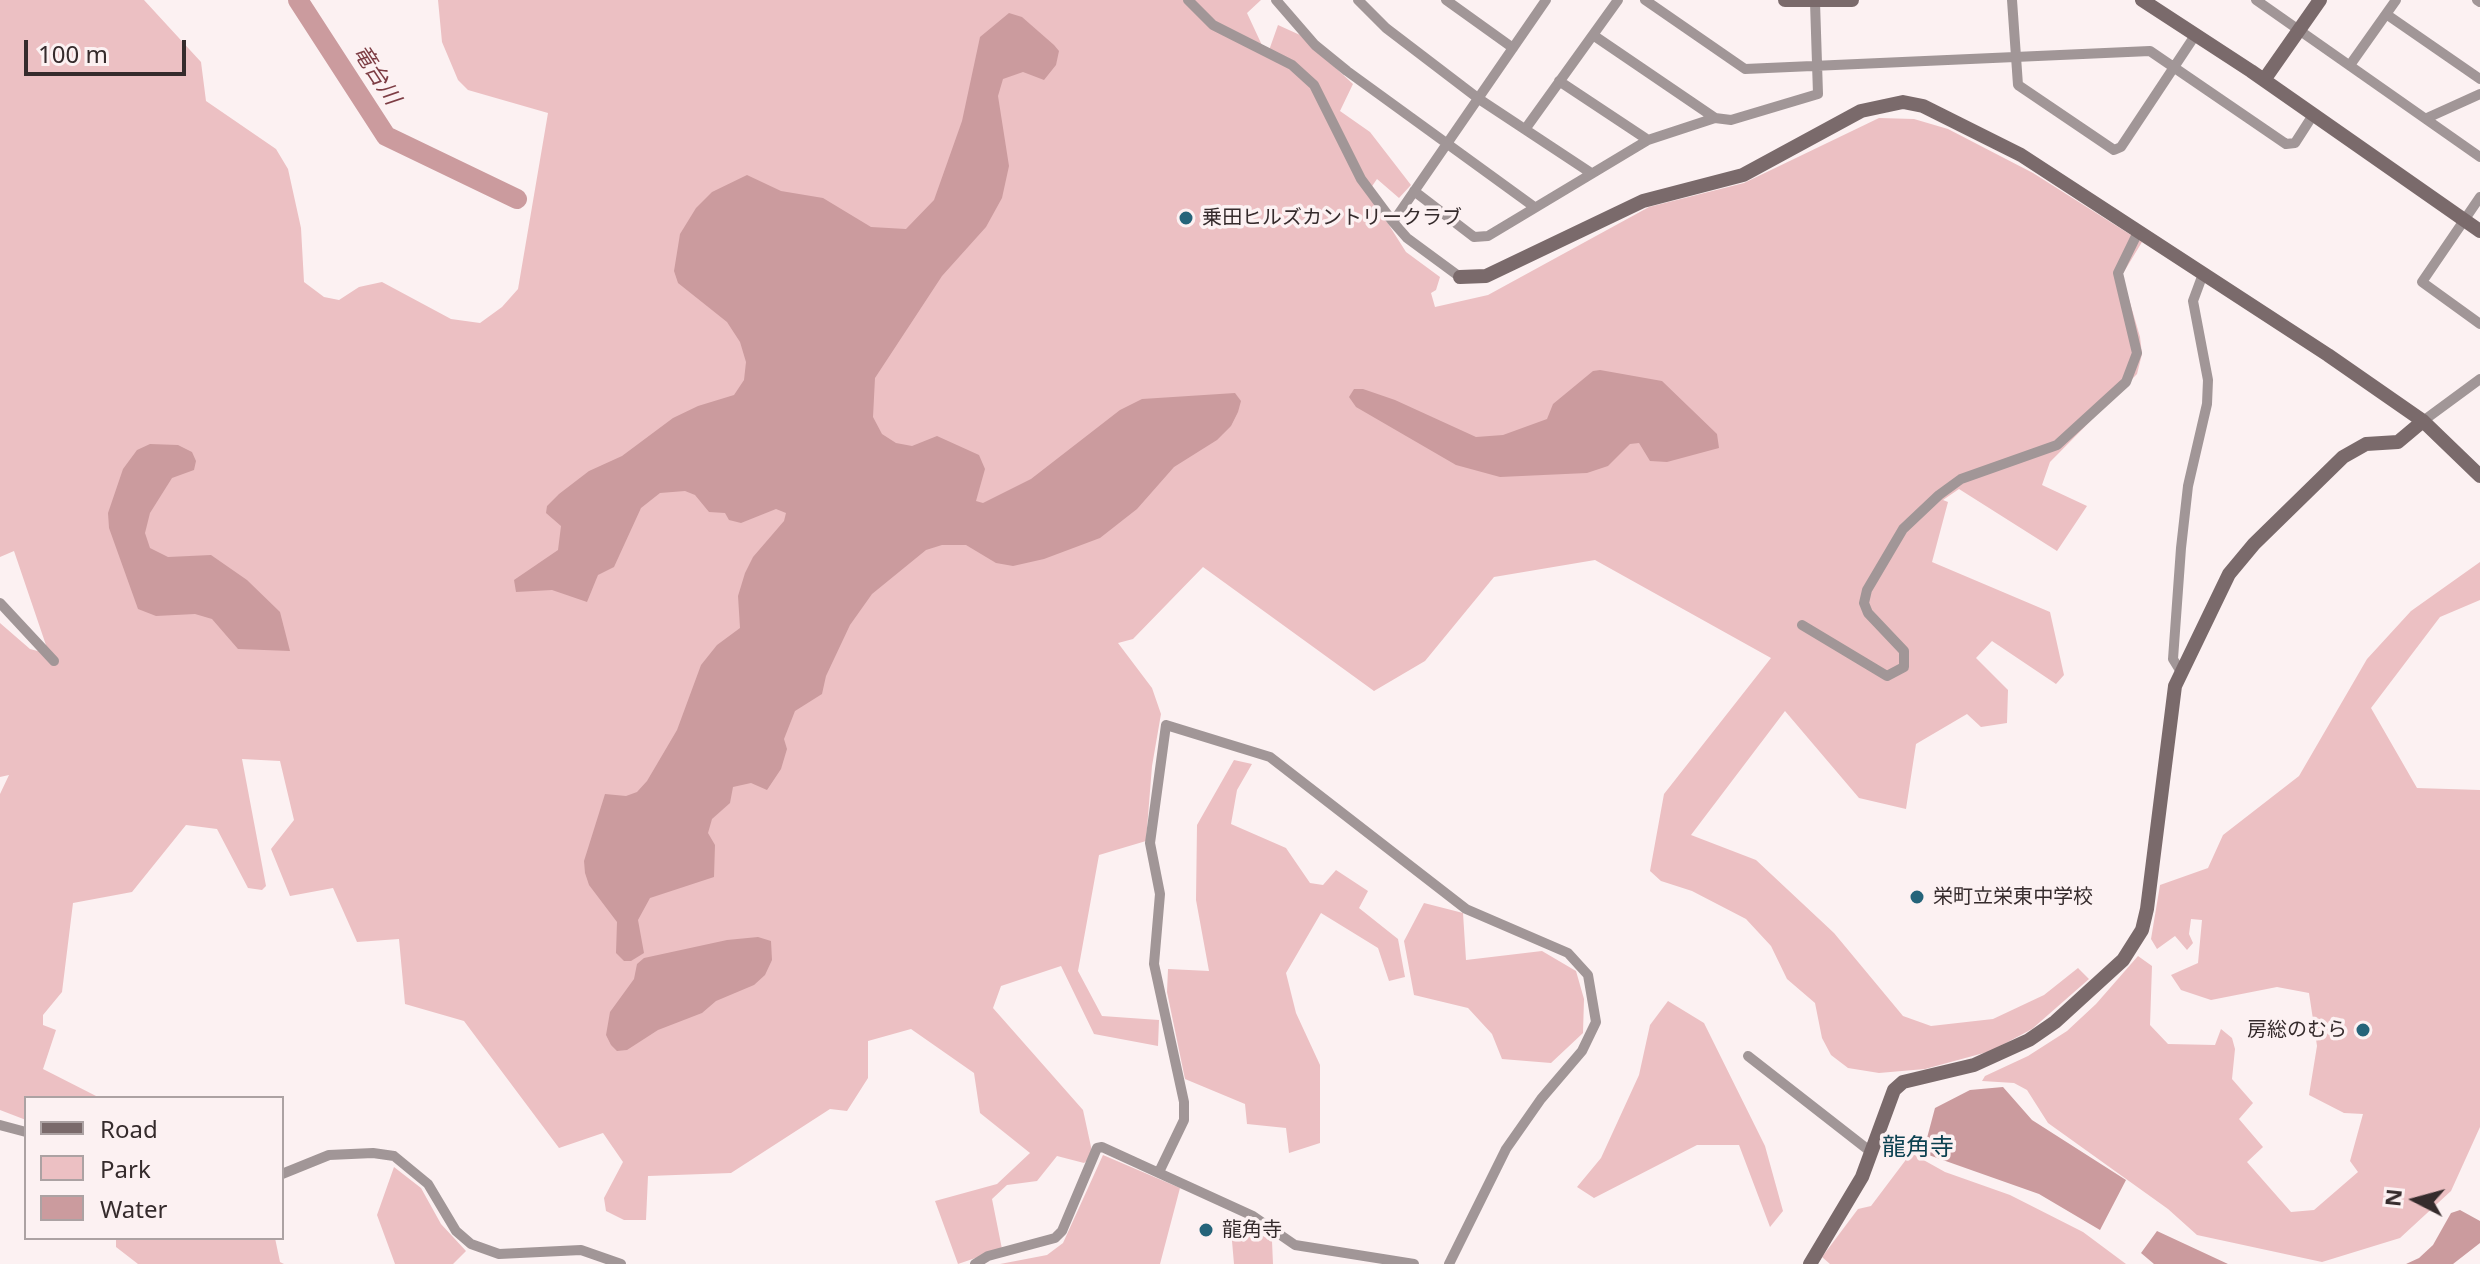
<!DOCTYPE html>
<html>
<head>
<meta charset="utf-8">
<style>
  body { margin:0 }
  #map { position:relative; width:2480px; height:1264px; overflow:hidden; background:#fcf1f2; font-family:"Noto Sans",sans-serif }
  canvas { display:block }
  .legend { position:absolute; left:24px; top:1096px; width:260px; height:144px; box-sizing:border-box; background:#fcf1f2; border:2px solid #aca2a3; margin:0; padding:10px 14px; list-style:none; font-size:24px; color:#352b2c }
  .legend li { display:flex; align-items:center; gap:16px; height:40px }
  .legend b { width:40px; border:2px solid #aca2a3 }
  .north { position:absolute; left:2376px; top:1160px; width:80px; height:80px; -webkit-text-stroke:6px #fcf1f2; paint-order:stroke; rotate:276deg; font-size:22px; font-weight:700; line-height:32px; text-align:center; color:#352b2c }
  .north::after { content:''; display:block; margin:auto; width:28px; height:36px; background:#352b2c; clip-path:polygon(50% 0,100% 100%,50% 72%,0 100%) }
  .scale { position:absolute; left:24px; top:40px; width:162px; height:36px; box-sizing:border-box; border:4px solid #352b2c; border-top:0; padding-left:10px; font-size:24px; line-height:28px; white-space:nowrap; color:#352b2c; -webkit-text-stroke:6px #fcf1f2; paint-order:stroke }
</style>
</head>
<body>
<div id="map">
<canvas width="2480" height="1264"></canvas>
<ul class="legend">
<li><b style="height:10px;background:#7a6a6b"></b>Road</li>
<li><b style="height:22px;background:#ecc0c3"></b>Park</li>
<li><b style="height:22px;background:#cb9b9e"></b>Water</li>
</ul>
<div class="north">N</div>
<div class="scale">100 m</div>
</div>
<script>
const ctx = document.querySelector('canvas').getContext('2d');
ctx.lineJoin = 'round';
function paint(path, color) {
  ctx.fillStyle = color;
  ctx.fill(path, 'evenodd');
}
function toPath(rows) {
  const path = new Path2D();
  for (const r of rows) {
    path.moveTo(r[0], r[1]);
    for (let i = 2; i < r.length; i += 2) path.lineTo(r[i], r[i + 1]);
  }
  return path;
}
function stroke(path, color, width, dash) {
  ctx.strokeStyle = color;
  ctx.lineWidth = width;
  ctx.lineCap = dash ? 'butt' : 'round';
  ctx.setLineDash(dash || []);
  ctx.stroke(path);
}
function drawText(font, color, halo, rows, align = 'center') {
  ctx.font = font + ' "Noto Sans","Noto Sans JP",sans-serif';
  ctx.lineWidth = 7;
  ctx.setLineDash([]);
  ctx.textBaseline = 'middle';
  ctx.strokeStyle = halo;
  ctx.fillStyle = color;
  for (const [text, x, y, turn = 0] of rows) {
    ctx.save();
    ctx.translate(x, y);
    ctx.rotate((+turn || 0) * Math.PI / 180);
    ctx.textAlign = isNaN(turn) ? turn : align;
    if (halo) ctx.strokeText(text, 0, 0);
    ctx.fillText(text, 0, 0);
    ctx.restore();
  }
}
const green = toPath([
  [0,0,144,0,201,62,206,101,276,149,288,169,301,228,304,282,324,297,339,300,359,287,382,282,451,319,480,323,502,307,518,289,548,113,468,90,458,80,442,42,438,0,1261,0,1247,13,1267,56,1278,25,1300,35,1353,84,1340,111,1370,132,1411,185,1399,198,1377,179,1368,192,1406,252,1440,277,1436,290,1431,293,1435,307,1488,295,1649,207,1744,183,1879,118,1914,119,1948,129,2033,173,2142,242,2122,275,2140,337,2142,354,2137,374,2050,462,2042,485,2087,506,2057,551,1959,489,1943,500,1948,502,1932,562,2050,612,2064,675,2056,684,1992,641,1976,658,2008,690,2007,723,1981,727,1967,714,1916,744,1906,809,1859,798,1785,711,1691,835,1756,860,1834,933,1903,1016,1931,1026,1993,1019,2044,995,2078,968,2089,979,2032,1029,1991,1051,1925,1069,1879,1073,1848,1068,1831,1055,1822,1038,1815,1003,1787,979,1771,946,1746,919,1692,891,1661,881,1650,871,1664,794,1771,658,1595,560,1494,577,1425,661,1374,691,1203,567,1133,639,1118,643,1152,688,1161,714,1152,766,1146,841,1099,855,1078,971,1102,1016,1159,1020,1158,1046,1094,1034,1061,966,1001,986,993,1008,1083,1110,1093,1156,1084,1163,1057,1156,1037,1181,1007,1185,992,1199,1002,1249,958,1264,935,1201,997,1184,1030,1153,980,1113,974,1073,911,1029,868,1041,868,1078,847,1111,830,1109,731,1173,648,1176,646,1220,624,1220,606,1211,604,1198,623,1162,603,1133,559,1148,464,1021,405,1004,399,939,357,942,333,888,290,896,271,849,294,820,280,761,242,759,266,886,262,890,248,888,217,829,186,825,132,892,73,903,62,992,43,1015,43,1025,56,1030,43,1069,100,1098,26,1098,26,1120,0,1110,0,794,9,775,0,777,0,623,30,649,49,654,14,551,0,557],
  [2480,562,2480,600,2440,617,2371,708,2417,788,2480,790,2480,1127,2451,1191,2400,1238,2322,1262,2197,1235,2168,1209,2048,1123,2027,1090,2014,1083,1982,1081,1985,1076,2028,1056,2067,1031,2096,1004,2138,956,2152,966,2150,1025,2168,1044,2215,1045,2221,1029,2232,1038,2235,1049,2232,1079,2253,1103,2239,1119,2263,1147,2247,1162,2291,1212,2314,1210,2358,1172,2350,1161,2363,1114,2344,1113,2309,1095,2317,1046,2309,993,2277,987,2211,1000,2181,990,2171,975,2198,963,2202,920,2191,919,2189,934,2193,943,2187,950,2175,936,2157,949,2151,939,2160,885,2208,868,2223,835,2299,776,2367,659,2411,611],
  [1234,760,1252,764,1237,790,1231,824,1286,848,1310,883,1323,885,1336,870,1368,891,1359,908,1398,939,1405,977,1389,981,1378,948,1321,913,1286,973,1296,1013,1320,1065,1320,1143,1289,1153,1286,1128,1247,1124,1245,1104,1185,1079,1167,992,1168,969,1209,971,1196,900,1197,825],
  [1424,903,1463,913,1466,960,1542,951,1576,971,1584,999,1583,1033,1551,1063,1502,1059,1492,1034,1468,1008,1414,995,1404,941],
  [1668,1001,1704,1023,1765,1146,1783,1211,1770,1227,1739,1145,1697,1145,1594,1198,1577,1187,1601,1158,1639,1075,1650,1025],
  [1911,1153,1945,1172,2010,1195,2083,1232,2126,1264,1830,1264,1822,1257,1858,1209,1871,1206],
  [1103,1155,1180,1188,1160,1264,1000,1264,1047,1255,1063,1243],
  [394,1167,421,1188,441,1224,466,1251,453,1264,395,1264,377,1215],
  [1230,1218,1272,1241,1273,1264,1234,1264],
  [116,1238,275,1238,280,1262,284,1264,138,1264,116,1247]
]);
const water = toPath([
  [1009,13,1022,17,1054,45,1059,51,1056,65,1044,80,1023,72,1003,79,998,96,1009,166,1002,198,986,227,942,276,875,378,873,417,882,434,896,443,912,446,937,436,979,455,985,469,976,501,983,503,1031,479,1120,410,1142,399,1235,393,1241,401,1238,412,1231,426,1217,440,1174,467,1137,509,1100,538,1044,559,1013,566,996,563,966,545,942,545,926,550,872,594,850,625,826,676,822,694,795,711,784,739,787,749,781,769,767,790,751,783,733,787,730,803,712,819,708,833,715,845,714,877,650,898,638,920,644,953,631,961,624,961,616,953,617,922,589,885,585,873,584,861,605,794,626,796,637,792,647,781,677,730,701,665,717,645,740,628,738,596,745,573,753,557,784,521,786,513,776,509,741,523,729,520,725,513,709,512,695,495,685,491,660,493,641,508,614,567,598,575,587,602,552,590,516,592,514,580,558,550,561,526,546,513,547,506,559,494,589,471,622,456,673,418,698,406,734,395,744,380,746,362,740,342,727,322,678,283,674,271,680,234,696,208,712,192,747,175,781,191,823,198,871,227,906,229,934,200,962,121,980,37],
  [1600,370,1662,381,1717,434,1719,448,1667,462,1650,461,1639,443,1630,444,1608,466,1587,473,1500,477,1456,465,1356,407,1349,397,1354,389,1363,389,1395,400,1476,437,1503,435,1547,419,1553,404,1593,371],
  [150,444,178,445,192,452,196,461,194,470,172,478,150,513,145,533,150,548,168,557,211,555,247,580,280,612,290,651,238,649,212,619,195,614,156,616,138,609,109,528,108,513,123,469,137,450],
  [758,937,771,941,772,960,765,975,754,985,716,1001,702,1013,658,1030,627,1050,617,1051,611,1045,606,1035,610,1012,634,979,637,964,644,958,727,940],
  [2003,1087,2032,1120,2126,1180,2100,1230,2039,1194,1923,1153,1935,1108,1970,1090],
  [2460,1210,2480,1221,2480,1243,2453,1264,2406,1264,2419,1258,2433,1245,2451,1213],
  [2157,1231,2228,1264,2154,1264,2141,1253]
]);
const river = toPath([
  [298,0,386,136,517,199]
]);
const street = toPath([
  [1188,0,1213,25,1292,65,1314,85,1361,179,1393,222,1407,238,1460,277],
  [1276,0,1315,45,1347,71,1533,206],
  [1358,0,1386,28,1479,99,1591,173],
  [1446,0,1513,48],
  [1645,0,1745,69,2150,51,2286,144,2295,143,2313,115],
  [2012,0,2018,85,2114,150,2121,147,2196,34],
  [2256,0,2480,157],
  [2477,0,2480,2],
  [2386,14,2480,79],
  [1593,35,1715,118],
  [2350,65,2396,0],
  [1559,81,1648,140],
  [2427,118,2480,94],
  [1526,128,1618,0],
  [1414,191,1474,237,1488,236,1648,140,1715,118,1731,120,1818,94,1815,2],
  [2480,197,2422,282,2480,324],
  [1393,222,1546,0],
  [2423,421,2480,379],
  [0,603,54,661],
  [1802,625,1887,676,1904,667,1904,651,1868,613,1864,603,1867,590,1903,529,1939,495,1961,479,2057,445,2126,382,2137,353,2118,273,2138,232],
  [2181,672,2173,659,2181,548,2188,486,2207,404,2208,380,2193,301,2203,274],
  [1748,1056,1871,1152],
  [0,1125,26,1132],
  [1159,1172,1184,1120,1184,1102,1154,964,1160,894,1150,843,1166,725,1270,757,1466,909,1568,953,1588,975,1596,1022,1582,1051,1541,1099,1506,1149,1449,1264],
  [282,1174,329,1155,373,1153,394,1156,428,1184,456,1231,471,1244,499,1254,581,1250,621,1264],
  [975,1264,988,1256,1055,1238,1062,1231,1097,1148,1102,1147,1253,1216,1295,1245,1414,1264]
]);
const secondary = toPath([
  [1785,0,1852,0],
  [2142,0,2251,71,2480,231],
  [2264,80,2320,0],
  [1460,277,1486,276,1643,201,1743,175,1861,111,1903,102,1923,106,2021,155,2328,355,2423,421,2480,476],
  [1810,1264,1862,1177,1894,1090,1903,1082,1974,1065,2029,1040,2055,1022,2123,960,2142,930,2147,909,2175,686,2229,574,2254,544,2343,457,2366,444,2398,442,2423,421]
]);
const markers = [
  [1186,218,8,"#25647a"],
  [1917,897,8,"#25647a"],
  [2363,1030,8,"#25647a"],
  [1206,1230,8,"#25647a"]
];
const poiNames = [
  ["乗田ヒルズカントリークラブ",1202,218],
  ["栄町立栄東中学校",1933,897],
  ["房総のむら",2347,1030,"right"],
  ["龍角寺",1222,1230]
];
const waterNames = [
  ["竜台川",376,75,57]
];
const quarterNames = [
  ["龍角寺",1918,1148]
];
paint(green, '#ecc0c3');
paint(water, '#cb9b9e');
stroke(river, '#cb9b9e', 20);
stroke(street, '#a19697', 10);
stroke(secondary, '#7a6a6b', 14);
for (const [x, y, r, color] of markers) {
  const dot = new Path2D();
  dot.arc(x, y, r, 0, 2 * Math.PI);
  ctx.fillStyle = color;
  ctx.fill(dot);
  stroke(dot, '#fcf1f2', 3);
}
drawText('20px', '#352b2c', '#fcf1f2', poiNames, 'left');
drawText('italic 22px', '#7d3d44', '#fcf1f2', waterNames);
drawText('24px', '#0b4151', '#fcf1f2', quarterNames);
</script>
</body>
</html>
